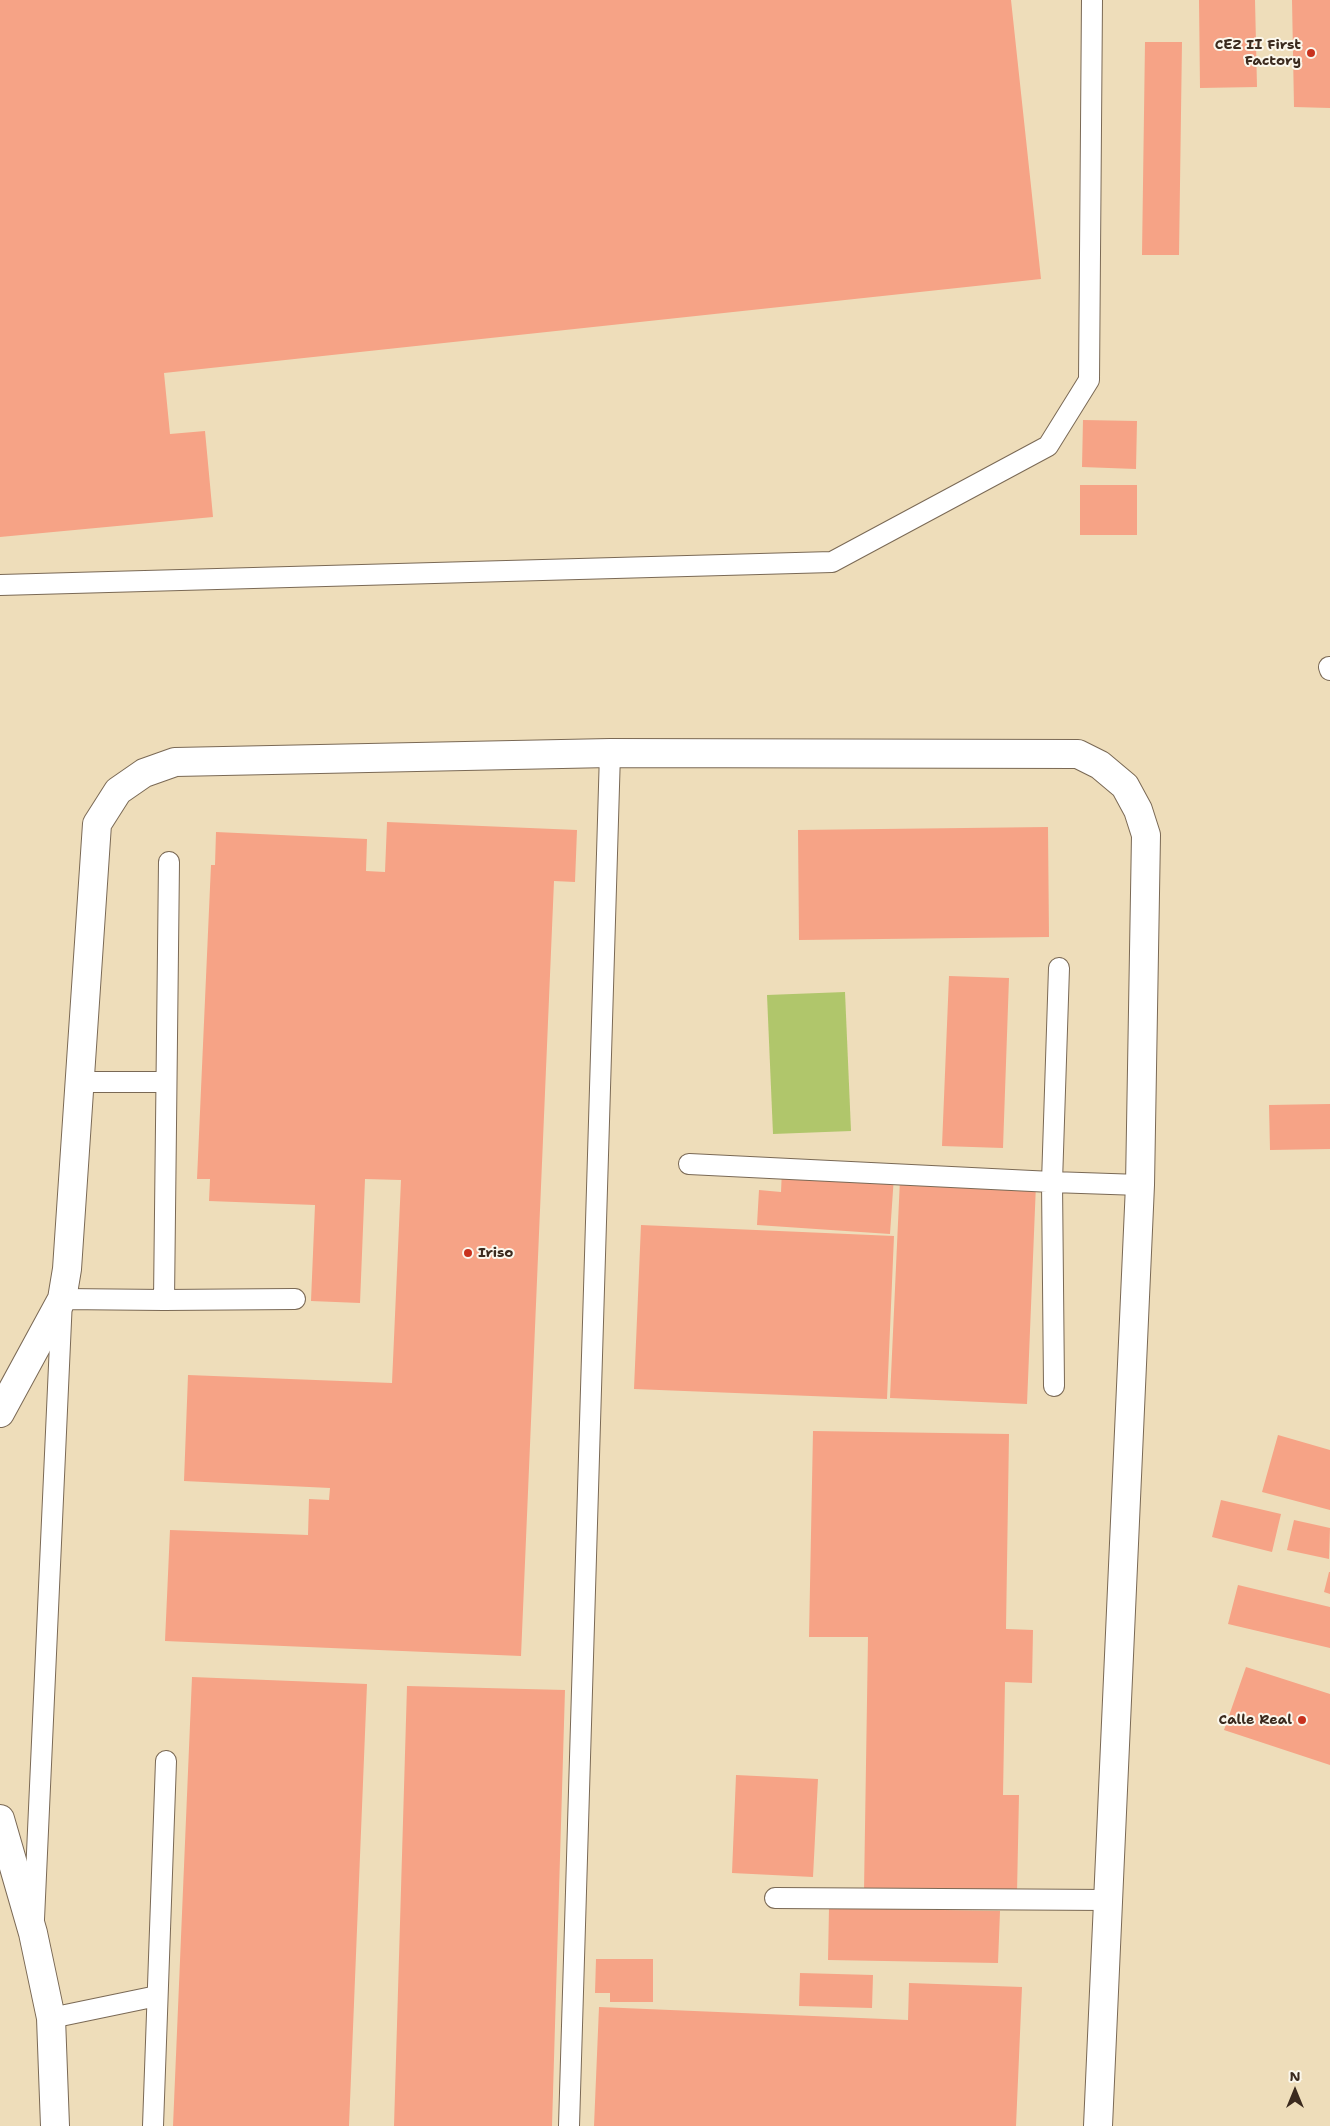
<!DOCTYPE html>
<html>
<head>
<meta charset="utf-8">
<style>
  body { margin:0 }
  #map { position:relative; width:1330px; height:2126px; overflow:hidden; background:#eeddba; font-family:"Shantell Sans",sans-serif }
  canvas { display:block }
  .north { position:absolute; left:1270px; top:2066px; width:50px; height:50px; -webkit-text-stroke:4px #fbf7ec; paint-order:stroke; rotate:0deg; font-size:14px; font-weight:700; line-height:20px; text-align:center; color:#3b2a1e }
  .north::after { content:''; display:block; margin:auto; width:18px; height:22px; background:#3b2a1e; clip-path:polygon(50% 0,100% 100%,50% 72%,0 100%) }
</style>
</head>
<body>
<div id="map">
<canvas width="1330" height="2126"></canvas>
<div class="north">N</div>
</div>
<script>
const ctx = document.querySelector('canvas').getContext('2d');
ctx.lineJoin = 'round';
function paint(path, color) {
  ctx.fillStyle = color;
  ctx.fill(path, 'evenodd');
}
function toPath(rows) {
  const path = new Path2D();
  for (const r of rows) {
    path.moveTo(r[0], r[1]);
    for (let i = 2; i < r.length; i += 2) path.lineTo(r[i], r[i + 1]);
  }
  return path;
}
function stroke(path, color, width, dash) {
  ctx.strokeStyle = color;
  ctx.lineWidth = width;
  ctx.lineCap = dash ? 'butt' : 'round';
  ctx.setLineDash(dash || []);
  ctx.stroke(path);
}
function drawText(font, color, halo, rows, align = 'center') {
  ctx.font = font + ' "Shantell Sans",sans-serif';
  ctx.lineWidth = 4;
  ctx.setLineDash([]);
  ctx.textBaseline = 'middle';
  ctx.strokeStyle = halo;
  ctx.fillStyle = color;
  for (const [text, x, y, turn = 0] of rows) {
    ctx.save();
    ctx.translate(x, y);
    ctx.rotate((+turn || 0) * Math.PI / 180);
    ctx.textAlign = isNaN(turn) ? turn : align;
    if (halo) ctx.strokeText(text, 0, 0);
    ctx.fillText(text, 0, 0);
    ctx.restore();
  }
}
const green = toPath([
  [845,992,851,1131,773,1134,767,995]
]);
const building = toPath([
  [0,0,1011,0,1041,279,164,373,170,434,205,431,213,517,0,537],
  [1199,0,1255,0,1257,87,1200,88],
  [1292,0,1330,0,1330,108,1294,107],
  [1145,42,1182,42,1179,255,1142,255],
  [1083,420,1137,421,1136,469,1082,467],
  [1080,485,1137,485,1137,535,1080,535],
  [387,822,577,830,575,882,554,881,521,1656,165,1641,170,1530,308,1535,309,1499,329,1500,330,1488,184,1481,188,1375,392,1383,401,1180,365,1179,360,1303,311,1301,315,1205,209,1201,210,1179,197,1179,211,865,215,865,216,832,367,839,366,871,385,872],
  [1048,827,1049,937,799,940,798,830],
  [949,976,1009,978,1003,1148,942,1146],
  [1330,1104,1330,1149,1270,1150,1269,1105],
  [782,1169,894,1176,890,1234,757,1225,759,1190,781,1192],
  [900,1179,1036,1184,1027,1404,890,1398],
  [641,1225,894,1236,887,1399,634,1389],
  [813,1431,1009,1434,1006,1629,1033,1630,1032,1683,1005,1682,1003,1795,1019,1795,1017,1893,864,1891,868,1637,809,1637],
  [1278,1435,1330,1450,1330,1510,1262,1492],
  [1221,1500,1281,1514,1272,1552,1212,1537],
  [1294,1520,1330,1528,1329,1559,1287,1550],
  [1329,1572,1330,1572,1330,1594,1324,1592],
  [1238,1585,1330,1607,1330,1648,1228,1624],
  [1246,1667,1330,1694,1330,1765,1224,1730],
  [192,1677,367,1684,349,2126,173,2126],
  [407,1686,565,1690,552,2126,394,2126],
  [736,1775,818,1779,813,1877,732,1873],
  [829,1908,1000,1911,998,1963,828,1960],
  [596,1959,653,1959,653,2002,610,2002,610,1993,595,1993],
  [800,1973,873,1975,872,2008,799,2006],
  [909,1983,1022,1987,1016,2126,594,2126,599,2007,908,2020]
]);
const lane = toPath([
  [0,585,832,562,1048,446,1089,380,1092,0],
  [1329,667,1330,670],
  [1059,968,1052,1182,1140,1185],
  [78,1082,166,1082],
  [689,1164,1052,1182,1054,1386],
  [164,1300,295,1299],
  [775,1898,1108,1900],
  [34,1919,62,1299,164,1300,169,862],
  [51,2018,157,1996],
  [153,2126,166,1761],
  [569,2126,610,753]
]);
const secondary = toPath([
  [0,1413,62,1299,67,1269,97,824,118,791,144,773,175,762,610,753,1078,754,1100,765,1125,786,1138,810,1146,835,1140,1185,1098,2126],
  [0,1819,33,1933,51,2018,55,2126]
]);
const markers = [
  [1311,53,5,"#c8321e"],
  [468,1253,5,"#c8321e"],
  [1302,1720,5,"#c8321e"]
];
const poiNames = [
  ["CEZ II First",1301,45],
  ["Factory",1301,61],
  ["Iriso",478,1253,"left"],
  ["Calle Real",1292,1720]
];
paint(green, '#b0c66b');
paint(building, '#f6a386');
stroke(lane, '#7a6955', 22);
stroke(secondary, '#7a6955', 30);
stroke(lane, '#fff', 20);
stroke(secondary, '#fff', 28);
for (const [x, y, r, color] of markers) {
  const dot = new Path2D();
  dot.arc(x, y, r, 0, 2 * Math.PI);
  ctx.fillStyle = color;
  ctx.fill(dot);
  stroke(dot, '#fbf7ec', 2);
}
drawText('bold 14px', '#3b2a1e', '#fbf7ec', poiNames, 'right');
</script>
</body>
</html>
